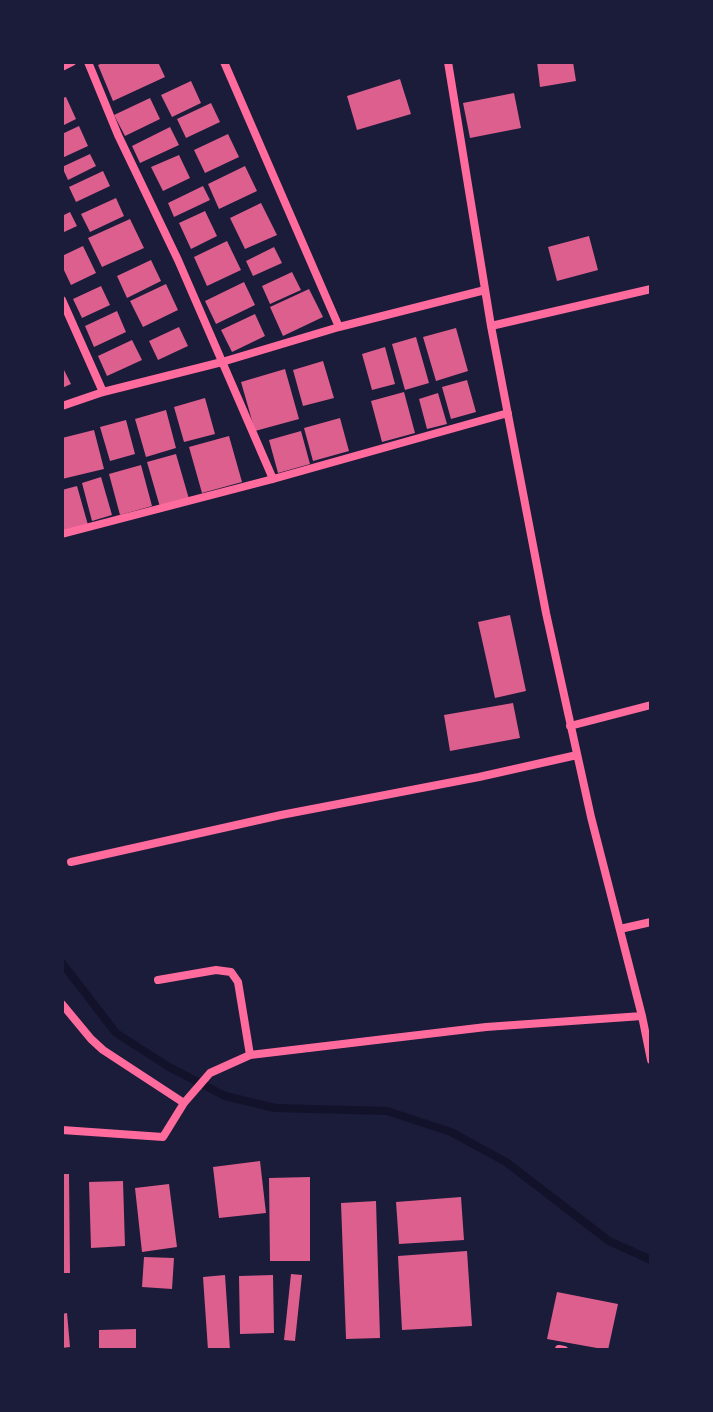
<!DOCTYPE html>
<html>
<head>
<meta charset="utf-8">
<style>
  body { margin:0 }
  #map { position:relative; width:713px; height:1412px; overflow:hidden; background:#1b1b3a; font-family:"Public Sans",sans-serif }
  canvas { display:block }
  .frame { position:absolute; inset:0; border:64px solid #1b1b3a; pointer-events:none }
</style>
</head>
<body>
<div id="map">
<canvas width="713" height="1412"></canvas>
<div class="frame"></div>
</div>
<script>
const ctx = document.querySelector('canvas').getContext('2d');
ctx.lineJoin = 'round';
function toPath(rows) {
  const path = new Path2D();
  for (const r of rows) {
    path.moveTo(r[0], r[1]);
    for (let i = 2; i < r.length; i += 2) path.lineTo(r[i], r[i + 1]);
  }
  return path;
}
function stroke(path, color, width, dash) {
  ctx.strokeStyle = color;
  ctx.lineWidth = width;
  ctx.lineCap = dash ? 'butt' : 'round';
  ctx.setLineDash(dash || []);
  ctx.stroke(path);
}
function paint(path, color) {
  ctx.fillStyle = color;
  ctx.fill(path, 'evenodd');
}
const stream = toPath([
  [62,963,116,1033,169,1067,225,1096,275,1108,387,1111,451,1132,506,1162,609,1241,651,1260]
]);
const building = toPath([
  [105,62,158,62,165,77,113,101,98,65],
  [537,62,573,62,576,81,540,87],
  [400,79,411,114,357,130,347,96],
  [191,81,201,103,172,117,161,95],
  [514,93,521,128,470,138,463,103],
  [66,97,76,119,62,126,62,98],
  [150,98,160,119,125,136,114,115],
  [211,103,220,122,186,138,177,119],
  [79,126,88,146,62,158,62,134],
  [170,127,179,145,140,163,132,146],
  [228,134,239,157,205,173,194,150],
  [90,154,96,166,68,180,62,167],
  [179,155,190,178,163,191,151,167],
  [245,166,257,191,219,209,208,184],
  [103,171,110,186,76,202,69,187],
  [203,186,210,200,174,217,168,203],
  [116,198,124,216,90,232,81,214],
  [261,203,277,235,245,249,230,218],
  [205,211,217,236,191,249,179,223],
  [70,212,77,226,62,233,62,216],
  [130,219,144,248,102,267,88,238],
  [589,236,598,270,557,281,548,247],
  [227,241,241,270,207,286,194,257],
  [83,246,96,273,71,285,62,266,62,256],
  [274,247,282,263,253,276,246,261],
  [151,260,161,281,127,298,117,276],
  [292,272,301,290,270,304,262,286],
  [244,282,255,305,216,324,205,301],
  [166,284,178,310,143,327,130,301],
  [101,286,110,305,82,318,73,299],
  [309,289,323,317,283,336,270,307],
  [117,311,126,332,94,347,85,326],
  [255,314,265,336,232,352,221,330],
  [179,327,188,346,158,360,149,341],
  [456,328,468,371,436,381,423,337],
  [416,337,429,383,405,390,392,344],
  [132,340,142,360,107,376,98,356],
  [385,347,395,384,372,390,362,354],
  [323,361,334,398,303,406,293,370],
  [62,366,71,384,62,388],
  [285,369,299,419,255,431,241,382],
  [467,380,476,412,451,419,442,387],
  [404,392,415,433,382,442,371,401],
  [438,393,447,424,427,429,419,399],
  [205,398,215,434,184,442,174,407],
  [166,410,176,448,146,457,135,419],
  [340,418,349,451,313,461,304,428],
  [126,420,135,454,110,461,100,427],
  [94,430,104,469,62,479,62,438],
  [301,431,310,464,278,473,269,440],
  [229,436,242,482,202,493,189,447],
  [176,454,189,499,160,507,147,462],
  [141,465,152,506,120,515,109,474],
  [101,477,112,515,92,521,82,483],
  [77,486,88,525,62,532,62,490],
  [510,615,526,691,495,698,478,622],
  [513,703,520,738,450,751,444,715],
  [260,1161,266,1213,219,1218,213,1167],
  [62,1174,69,1174,70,1273,62,1273],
  [310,1177,310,1261,270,1261,269,1178],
  [123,1181,125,1246,91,1248,89,1182],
  [169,1184,177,1247,142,1252,135,1188],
  [461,1197,464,1240,399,1244,396,1202],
  [376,1201,380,1338,346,1339,341,1203],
  [467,1251,472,1326,402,1330,398,1256],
  [144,1257,174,1258,172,1289,142,1287],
  [291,1274,302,1275,295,1341,284,1340],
  [225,1275,230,1350,208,1350,203,1277],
  [273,1275,274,1333,240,1334,239,1276],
  [557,1292,618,1304,608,1350,547,1339],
  [67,1313,70,1347,62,1348,62,1314],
  [136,1329,136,1350,99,1350,99,1330]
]);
const minor = toPath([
  [88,62,118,135,178,260,273,479],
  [224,62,339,327],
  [448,62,491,326,546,613,591,817,642,1016,651,1060],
  [62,67,72,62],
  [62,300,103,392],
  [491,326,651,289],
  [62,406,103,392,222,362,339,327,485,290],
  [62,534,273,479,508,413],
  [570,726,651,705],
  [71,862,281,815,479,777,577,755],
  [620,929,651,922],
  [158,980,216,970,231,972,238,982,250,1055],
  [62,1004,91,1039,103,1050,184,1103],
  [62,1130,163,1137,184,1103,210,1073,250,1055,486,1027,642,1016],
  [559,1349,564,1350]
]);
stroke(stream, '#12122b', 8);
paint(building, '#dd5f8e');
stroke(minor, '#ff6b9d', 8);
</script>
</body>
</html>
